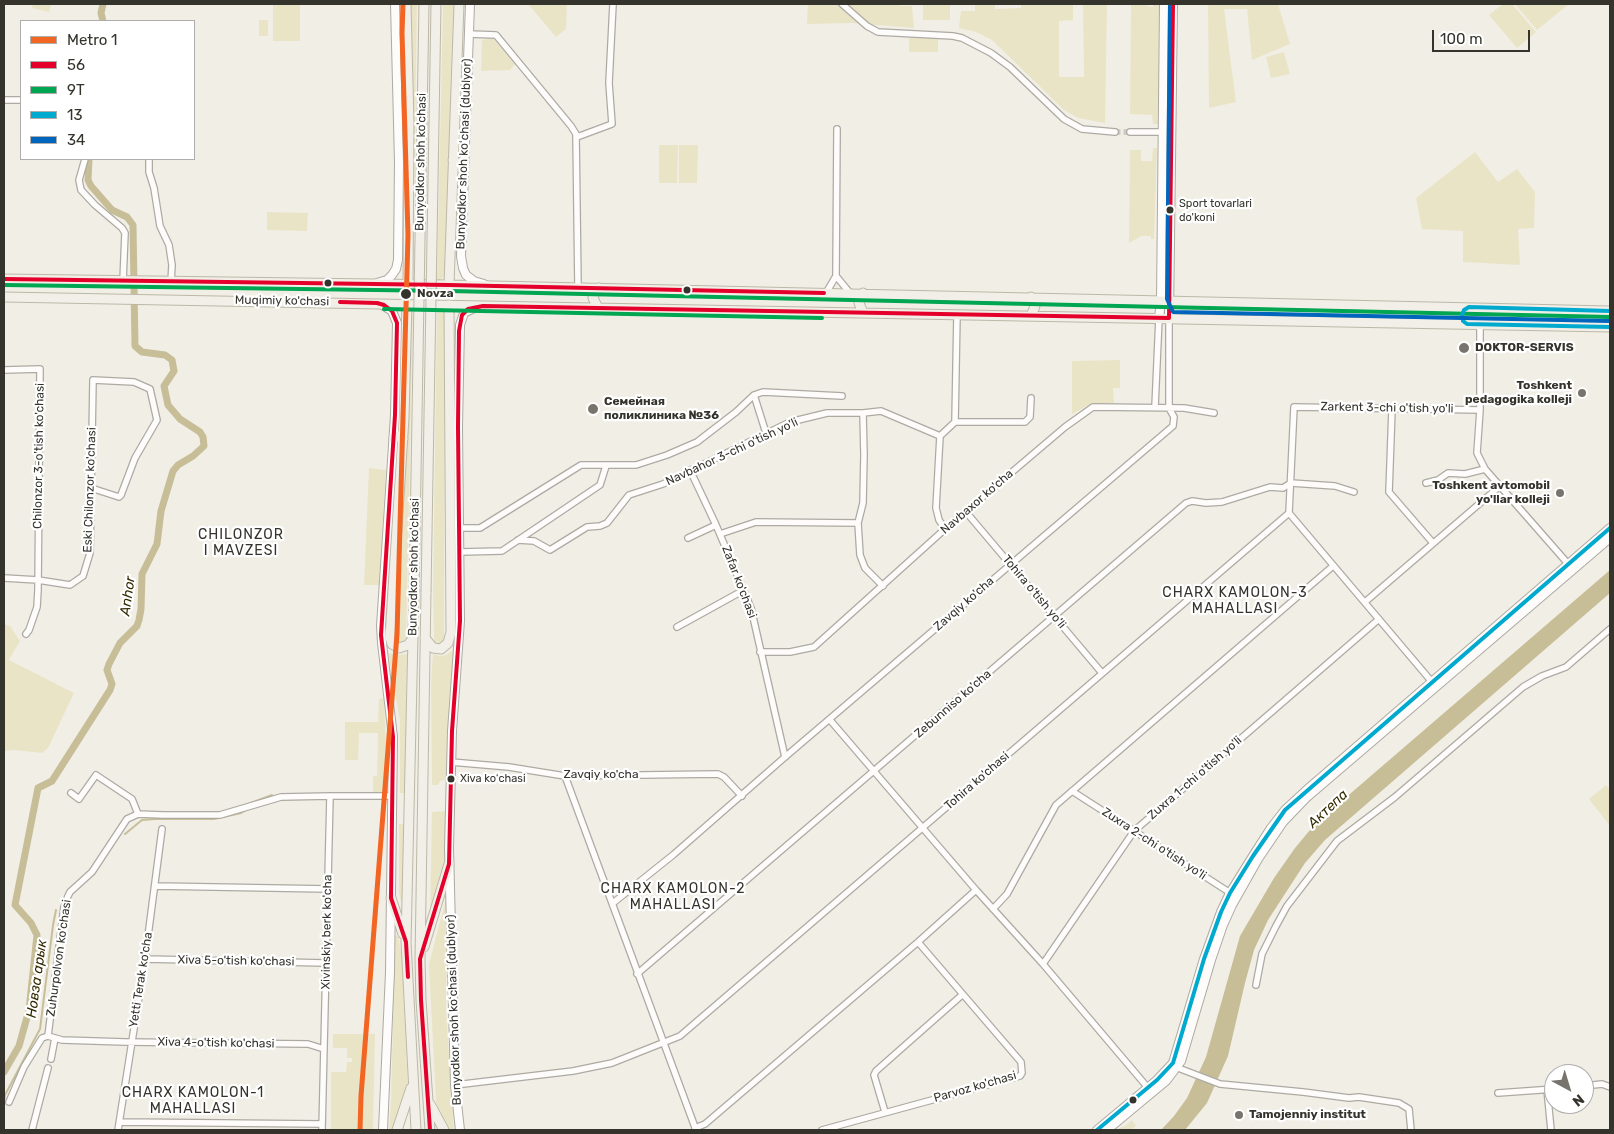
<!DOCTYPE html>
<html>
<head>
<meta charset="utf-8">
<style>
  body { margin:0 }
  #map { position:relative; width:1614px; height:1134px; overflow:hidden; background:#f1eee6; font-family:Rubik,sans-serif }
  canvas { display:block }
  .frame { position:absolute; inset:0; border:5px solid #34332c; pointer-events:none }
  .legend { position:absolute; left:20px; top:20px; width:175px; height:140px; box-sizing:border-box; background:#fff; border:1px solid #aeadab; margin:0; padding:6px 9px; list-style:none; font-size:15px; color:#34332c }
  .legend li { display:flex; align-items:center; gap:10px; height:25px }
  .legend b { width:25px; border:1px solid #aeadab }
  .north { position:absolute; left:1544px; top:1064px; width:50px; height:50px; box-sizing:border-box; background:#fff; border:1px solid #aeadab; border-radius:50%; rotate:141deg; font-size:14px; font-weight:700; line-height:20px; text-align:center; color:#34332c }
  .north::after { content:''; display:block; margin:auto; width:18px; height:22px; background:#76746d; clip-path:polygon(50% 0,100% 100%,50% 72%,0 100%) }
  .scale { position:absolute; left:1432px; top:30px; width:98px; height:22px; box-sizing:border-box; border:2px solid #34332c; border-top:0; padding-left:6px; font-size:15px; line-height:18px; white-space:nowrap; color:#34332c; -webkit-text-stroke:4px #fff; paint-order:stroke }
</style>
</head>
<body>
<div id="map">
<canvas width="1614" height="1134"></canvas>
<div class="frame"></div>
<ul class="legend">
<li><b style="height:6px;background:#f26522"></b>Metro 1</li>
<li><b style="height:6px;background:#e4002b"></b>56</li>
<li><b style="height:6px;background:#00a651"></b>9Т</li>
<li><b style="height:6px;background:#00a9ce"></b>13</li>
<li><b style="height:6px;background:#0065bd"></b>34</li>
</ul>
<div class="north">N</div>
<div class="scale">100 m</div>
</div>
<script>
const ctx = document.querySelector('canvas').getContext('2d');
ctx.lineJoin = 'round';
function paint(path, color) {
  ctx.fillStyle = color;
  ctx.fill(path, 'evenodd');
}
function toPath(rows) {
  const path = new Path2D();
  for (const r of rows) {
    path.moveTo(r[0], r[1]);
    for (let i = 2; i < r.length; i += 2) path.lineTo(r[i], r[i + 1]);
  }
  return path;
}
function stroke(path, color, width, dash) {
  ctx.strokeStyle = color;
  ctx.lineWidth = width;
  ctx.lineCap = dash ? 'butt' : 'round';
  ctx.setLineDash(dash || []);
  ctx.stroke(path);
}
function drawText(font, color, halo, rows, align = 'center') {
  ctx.font = font + ' Rubik,sans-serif';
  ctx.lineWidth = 4.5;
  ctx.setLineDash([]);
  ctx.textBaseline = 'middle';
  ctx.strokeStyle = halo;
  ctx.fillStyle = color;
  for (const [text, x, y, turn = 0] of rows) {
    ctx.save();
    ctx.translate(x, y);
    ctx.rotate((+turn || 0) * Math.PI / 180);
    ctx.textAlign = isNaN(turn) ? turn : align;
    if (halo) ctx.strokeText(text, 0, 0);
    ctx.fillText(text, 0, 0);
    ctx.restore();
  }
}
const green = toPath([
  [33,4,51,4,49,12,32,8],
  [273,4,300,4,300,41,273,41],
  [409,4,417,4,413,279,411,278],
  [443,4,455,4,446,271,446,275,440,280,437,280],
  [528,4,567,4,566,29,556,37],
  [808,4,900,4,900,6,912,6,914,28,851,23,807,24],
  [923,4,950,4,950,20,923,20],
  [975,4,995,4,995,9,1021,8,1021,4,1073,4,1073,20,1059,21,1059,77,1084,77,1083,4,1107,4,1105,123,1078,118,1064,110,992,40,976,32,959,28,961,11,975,11],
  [1131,4,1147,4,1147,6,1153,7,1153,4,1159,4,1159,124,1153,124,1152,115,1130,114],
  [1208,4,1278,4,1290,44,1252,60,1247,9,1224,9,1236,102,1209,108],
  [1503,4,1512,4,1536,32,1517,48,1489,15],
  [1515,4,1569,4,1537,30],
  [259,20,268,20,268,36,259,36],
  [493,38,515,64,510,70,481,71,482,40],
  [909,38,938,38,938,52,909,52],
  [1284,52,1290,74,1271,78,1266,57],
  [659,145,678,145,677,183,659,183],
  [679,145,698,145,697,183,679,183],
  [1153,148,1157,148,1154,239,1151,239,1151,236,1141,236,1129,243,1130,150,1141,150,1141,161,1152,161],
  [1475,152,1498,182,1517,169,1535,192,1534,228,1518,229,1520,265,1463,262,1463,231,1422,229,1416,198],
  [267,212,308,213,307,231,267,230],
  [413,312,406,638,403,641,399,643,394,638,409,413,411,317],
  [437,312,445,312,444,638,443,642,439,644,435,643,434,638,433,591],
  [1120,360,1120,388,1113,388,1114,403,1089,405,1072,414,1072,361],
  [369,468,386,470,379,585,364,585],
  [4,624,10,626,20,641,9,660,74,693,48,748,42,753,14,750,4,751],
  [455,648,449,698,448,780,440,781,438,785,432,785,431,683,433,654,440,656,446,655],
  [388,653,398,655,407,654,405,793,400,793,400,721],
  [384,698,388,794,373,793,373,776,377,776,378,733,359,733,358,760,345,760,345,722,378,722,379,699],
  [1606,785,1610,790,1610,826,1589,799],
  [447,811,447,851,430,915,432,812],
  [399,824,404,824,404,915,399,893],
  [447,895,446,1011,454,1130,449,1130,443,1119,436,1102,429,964],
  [395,935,398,936,402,957,408,1088,394,1130,389,1130,391,1101],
  [333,1034,375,1034,373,1130,331,1130,331,1072,346,1072,347,1062,352,1062,352,1058,347,1058,347,1048,333,1048],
  [1132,1120,1136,1126,1131,1130,1114,1130,1125,1126]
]);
const water = toPath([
  [1610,570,1610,593,1325,840,1305,863,1268,920,1254,950,1245,983,1228,1056,1207,1103,1185,1130,1161,1130,1174,1116,1187,1098,1206,1057,1240,936,1274,878,1295,848,1315,824]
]);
const stream = toPath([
  [248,804,272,795],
  [125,834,142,820,155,819,214,819,241,813,248,809],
  [4,1103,5,1095,40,1029,53,925,56,910]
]);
const canal = toPath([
  [103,4,101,13,103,21],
  [4,1072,19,1046,29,1010,37,935,31,923,15,905,38,788,52,781,110,690,112,684,107,670,109,664,120,643,137,626,139,620,141,609,142,574,157,544,161,511,173,471,178,465,193,456,204,446,203,437,200,432,180,419,168,405,164,386,174,371,172,360,165,355,142,352,135,346,133,225,127,217,112,210,91,186,88,180,89,159]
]);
const streetTunnel = toPath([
  [1115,132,1130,132]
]);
const street = toPath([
  [842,4,867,26,878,32,953,36,962,38,991,53,1010,67,1064,119,1082,129,1115,132],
  [469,34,496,35,571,126,576,134,578,287],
  [4,100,21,100],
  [1130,132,1163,132],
  [577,137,612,124,609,83,613,4],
  [85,159,79,180,81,190,95,205,122,228,125,233,123,281],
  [149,159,149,172,154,188,160,226,169,245,172,265,171,282],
  [836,276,850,293],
  [826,293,836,276,837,129],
  [1480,324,1480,410,1477,453,1485,469,1570,566],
  [4,370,40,369,38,590,37,607,29,630,26,634],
  [754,395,766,433],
  [1155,407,1159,318],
  [1392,409,1389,492,1433,543],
  [863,413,864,455,863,503,858,523,860,555,865,568,883,586],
  [955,422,957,314],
  [940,436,936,508,939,520,945,529],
  [690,470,716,525,751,608,785,757],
  [1426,483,1438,480,1448,473,1465,474,1485,469],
  [966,512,1102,673],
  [459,528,480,528,581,465,636,465,667,455,697,442,736,412,754,395,763,392,842,396],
  [720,534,756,522,858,523],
  [688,538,716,525],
  [518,540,534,541,550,550,587,527,600,526,607,523,629,495,663,484,790,422,827,413,863,413,881,411,940,436,955,422,1025,422,1030,417,1031,398],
  [460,552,502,551,600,485,606,466],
  [4,578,38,580,70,585,83,576,90,553,93,380,134,382,150,389,157,420,135,458,121,495,119,497,91,488],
  [1365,602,1500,486],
  [677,627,744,590],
  [760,652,790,652,814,647,945,529,1065,427,1093,407,1184,408,1214,413],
  [1432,682,1289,513,1294,407,1480,410],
  [830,720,976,890,1043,964,1149,1089],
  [451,762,509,767,565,776,718,774,724,777,742,796],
  [565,776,696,1130],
  [1072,791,1232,894],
  [71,793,79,799,96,775,132,799,138,814],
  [155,886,329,889],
  [613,903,673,855,785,757,1173,426,1174,417,1169,408,1169,318],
  [993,909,1007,894,1056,805,1333,566],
  [145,959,326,963],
  [1043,964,1134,831,1379,619],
  [637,974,1186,503,1192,501,1206,503,1222,502,1270,487,1283,488,1291,483,1335,486,1354,492],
  [1256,985,1262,954,1276,926,1287,906,1337,841,1395,797,1523,687,1542,676,1566,667,1610,629],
  [48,1036,62,1040,125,1042,308,1044,324,1049],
  [51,1059,55,1038],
  [1173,1066,1220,1084,1303,1092,1349,1098,1359,1097,1399,1103,1409,1109,1411,1130],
  [455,1085,573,1071,612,1063,680,1036,1289,513],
  [1584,1086,1602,1084,1610,1087],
  [1547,1089,1551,1130],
  [1498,1093,1554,1089],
  [9,1102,24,1067,42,1038,48,1036,64,907,68,896,70,892,92,872,127,819,138,814,163,815,220,815,281,797,330,796],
  [885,1112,874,1075,876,1071,962,995],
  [120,1122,322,1124],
  [695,1128,705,1124,918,942,976,890],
  [32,1130,48,1068],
  [118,1130,145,959,162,829],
  [322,1130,330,796,392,796],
  [822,1130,1020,1076,1022,1073,1021,1062,918,942]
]);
const secondary = toPath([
  [470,4,461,256,463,268,466,275,474,281,484,284],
  [377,283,387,280,392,275,396,269,398,260,399,162,395,4],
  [381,304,392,311,397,323,395,415,381,626,382,643,393,737,390,972,383,1130],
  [1159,318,1161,300,1164,4],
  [1169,318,1173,4],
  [460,1130,455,1085,449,848,452,731,460,621,458,427,460,325,464,313,476,307],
  [1097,1130,1157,1080,1173,1063,1204,959,1221,912,1230,893,1253,856,1271,828,1285,810,1310,787,1610,528],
  [1107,1130,1166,1081,1181,1061,1211,960,1223,925,1232,905,1258,859,1283,822,1306,798,1610,538]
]);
const primary = toPath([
  [406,4,409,124,408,284],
  [453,160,458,164,464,161],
  [4,279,449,285,1610,311],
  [449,285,459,4],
  [863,293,860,298,859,303,863,313],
  [4,297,1610,327],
  [407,303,404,418,390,637,392,644,399,648,408,645,413,638],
  [598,308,593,298,595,293,599,288],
  [1031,316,1035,306,1031,297],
  [394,438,398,436,403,439],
  [414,592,406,942,416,1130],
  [426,592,420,959,421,1000,430,1130],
  [425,638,433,648,441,649,448,643,451,632,449,305],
  [391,898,403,934],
  [424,947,449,864],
  [430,1104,444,1130],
  [397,1130,411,1088]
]);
const primaryBridge = toPath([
  [414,592,424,4],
  [426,592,436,4]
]);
const bus1 = toPath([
  [4,279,449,285,824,293],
  [340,302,377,303,384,305,392,311,397,323,395,415,381,635,393,737,391,898,406,942,408,977],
  [430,1130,421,1000,420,959,449,864,452,731,460,621,458,427,459,331,462,315,468,309,483,306,1169,318,1173,4]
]);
const bus2 = toPath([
  [4,285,449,291,1610,317],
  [384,309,822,318]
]);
const bus3 = toPath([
  [1610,311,1469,307,1464,310,1462,315,1463,321,1467,324,1610,327],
  [1097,1130,1157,1080,1173,1063,1204,959,1221,912,1230,893,1253,856,1285,810,1610,528]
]);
const bus4 = toPath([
  [1170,4,1167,299,1173,312,1610,321]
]);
const metro1 = toPath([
  [360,1130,361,1096,397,634,408,235,402,33,403,4]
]);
const markers = [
  [1170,210,4.5,"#34332c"],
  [328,283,4.5,"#34332c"],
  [687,290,4.5,"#34332c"],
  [406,294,6,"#34332c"],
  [1464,348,6,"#76746d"],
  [1582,393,5,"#76746d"],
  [593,409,6,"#76746d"],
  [1560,493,5,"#76746d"],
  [451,779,4.5,"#34332c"],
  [1133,1100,4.5,"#34332c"],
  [1239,1115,5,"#76746d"]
];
const busNames = [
  ["Sport tovarlari",1179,204],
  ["do'koni",1179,218],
  ["Xiva koʻchasi",460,779]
];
const streetNames = [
  ["Bunyodkor shoh koʻchasi (dublyor)",464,154,-88],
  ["Bunyodkor shoh ko'chasi",421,162,-89],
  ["Muqimiy ko'chasi",282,301,1],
  ["Zarkent 3-chi o'tish yo'li",1387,408,1],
  ["Navbahor 3-chi o'tish yo'li",732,452,-25],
  ["Chilonzor 3-o'tish ko'chasi",39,456,-89],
  ["Eski Chilonzor ko'chasi",90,490,-88],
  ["Navbaxor ko'cha",977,502,-41],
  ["Bunyodkor shoh ko'chasi",414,567,-89],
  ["Zafar ko'chasi",739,582,69],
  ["Tohira o'tish yo'li",1034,592,50],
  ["Zavqiy ko'cha",964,604,-41],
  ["Zebunniso ko'cha",953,704,-41],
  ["Zavqiy ko'cha",601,775],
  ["Zuxra 1-chi o'tish yo'li",1195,778,-41],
  ["Tohira ko'chasi",977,781,-41],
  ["Zuxra 2-chi o'tish yo'li",1154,844,33],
  ["Xivinskiy berk ko'cha",327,932,-89],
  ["Zuhurpolvon ko'chasi",59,958,-82],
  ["Xiva 5-o'tish ko'chasi",236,961,1],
  ["Yetti Terak ko'cha",141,980,-81],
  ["Bunyodkor shoh koʻchasi (dublyor)",454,1010,-92],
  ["Xiva 4-o'tish ko'chasi",216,1043,1],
  ["Parvoz ko'chasi",975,1087,-16]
];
const stopNames = [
  ["Novza",417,294]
];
const poiNames = [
  ["DOKTOR-SERVIS",1475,348],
  ["Toshkent",1572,386,"right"],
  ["pedagogika kolleji",1572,400,"right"],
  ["Семейная",604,402],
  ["поликлиника №36",604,416],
  ["Toshkent avtomobil",1550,486,"right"],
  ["yo'llar kolleji",1550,500,"right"],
  ["Tamojenniy institut",1249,1115]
];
const neighbourhoodNames = [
  ["CHILONZOR",241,535],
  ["I MAVZESI",241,551],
  ["CHARX KAMOLON-3",1235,593],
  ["MAHALLASI",1235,609],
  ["CHARX KAMOLON-2",673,889],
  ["MAHALLASI",673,905],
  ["CHARX KAMOLON-1",193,1093],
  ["MAHALLASI",193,1109]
];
const waterNames = [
  ["Anhor",128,596,-82],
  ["Актепа",1328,809,-43],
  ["Новза арык",37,979,-82]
];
paint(green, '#eae4c7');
paint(water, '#c7be98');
stroke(stream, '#c7be98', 2);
stroke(canal, '#c7be98', 7);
stroke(streetTunnel, '#cbc9c1', 5.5, [5.5, 3]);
stroke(street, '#acaaa3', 8);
stroke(secondary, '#acaaa3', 10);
stroke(primary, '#bcb8a8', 11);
stroke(street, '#fdfcfb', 5.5);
stroke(secondary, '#fdfcfb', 8);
stroke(primary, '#f1efe7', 9);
stroke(primaryBridge, '#bcb8a8', 11, []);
stroke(primaryBridge, '#f1efe7', 9);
stroke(bus1, '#e4002b', 4);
stroke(bus2, '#00a651', 4);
stroke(bus3, '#00a9ce', 4);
stroke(bus4, '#0065bd', 4);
stroke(metro1, '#f26522', 5);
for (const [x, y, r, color] of markers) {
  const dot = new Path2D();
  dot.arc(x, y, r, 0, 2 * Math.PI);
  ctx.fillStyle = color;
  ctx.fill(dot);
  stroke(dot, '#fff', 2);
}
drawText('11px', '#34332c', '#fff', busNames, 'left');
drawText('12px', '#34332c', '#fff', streetNames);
drawText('bold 12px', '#34332c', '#fff', stopNames, 'left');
drawText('bold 12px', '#34332c', '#fff', poiNames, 'left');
ctx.letterSpacing = '1px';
drawText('14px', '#34332c', '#fff', neighbourhoodNames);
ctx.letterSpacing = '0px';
drawText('italic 14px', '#332b00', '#fff', waterNames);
</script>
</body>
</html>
